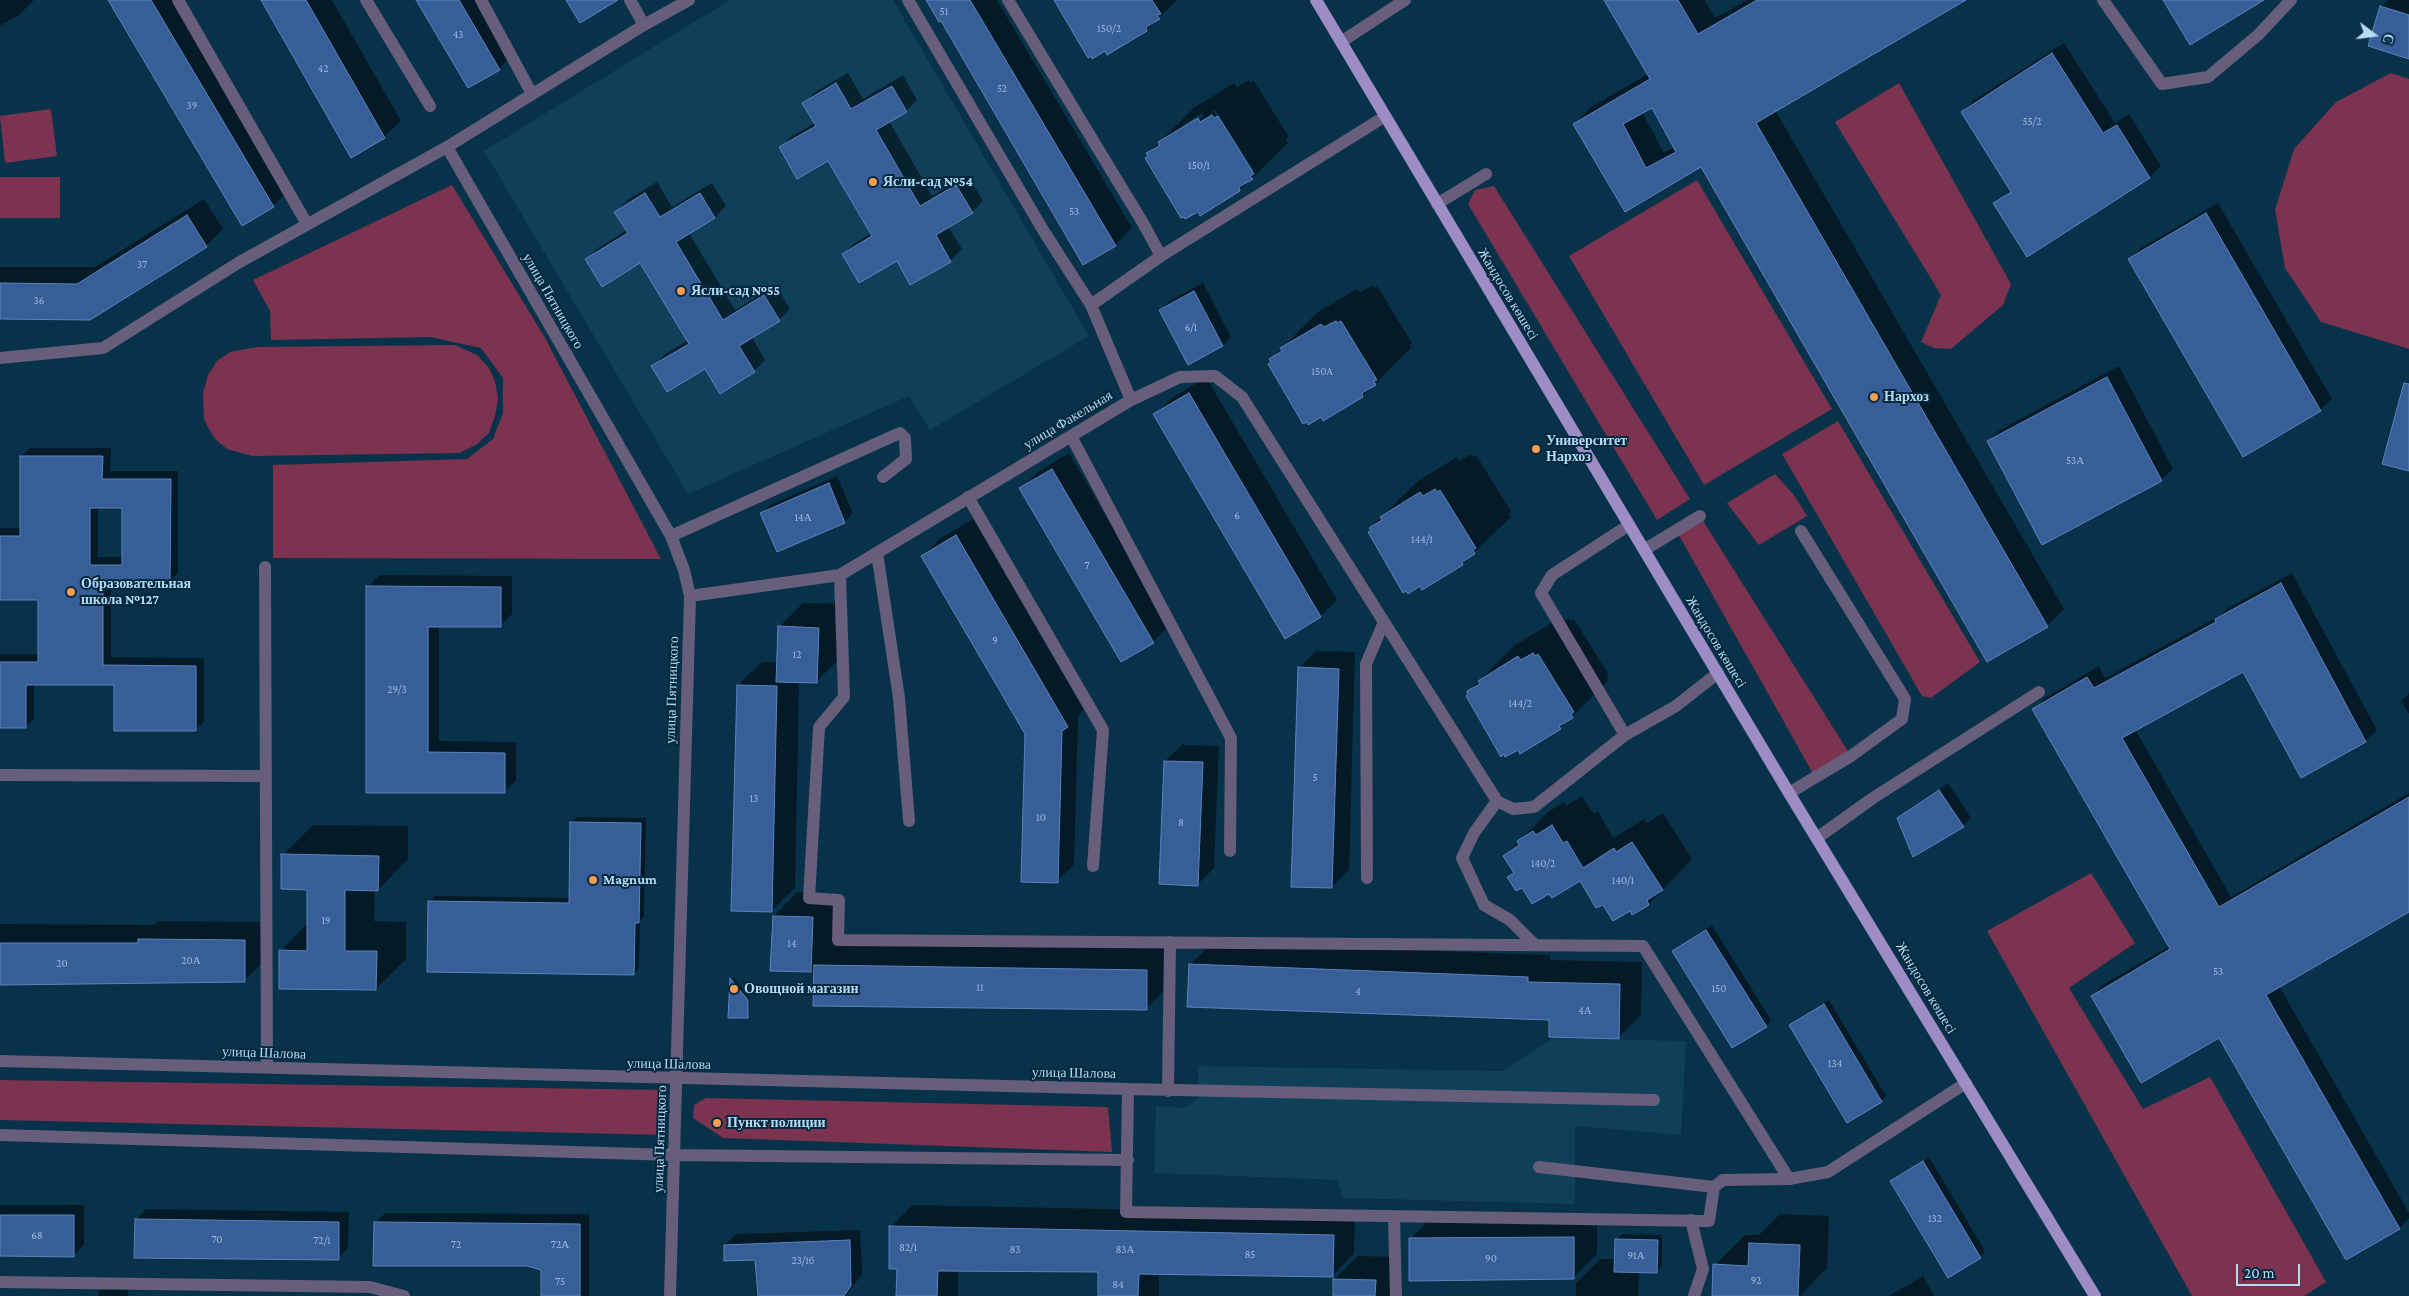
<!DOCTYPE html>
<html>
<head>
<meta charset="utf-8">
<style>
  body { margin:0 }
  #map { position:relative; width:2409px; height:1296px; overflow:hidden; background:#083249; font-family:"Crimson Pro",serif }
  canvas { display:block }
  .north { position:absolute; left:2349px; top:10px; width:50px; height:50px; -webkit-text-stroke:4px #00283f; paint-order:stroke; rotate:105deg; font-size:14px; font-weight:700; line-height:20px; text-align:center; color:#b8dbf4 }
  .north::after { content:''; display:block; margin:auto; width:18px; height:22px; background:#b8dbf4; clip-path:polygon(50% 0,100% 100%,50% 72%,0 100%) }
  .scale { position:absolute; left:2236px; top:1264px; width:64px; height:22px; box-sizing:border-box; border:2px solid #b8dbf4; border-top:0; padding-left:6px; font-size:15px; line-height:18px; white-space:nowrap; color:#b8dbf4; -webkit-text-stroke:4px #00283f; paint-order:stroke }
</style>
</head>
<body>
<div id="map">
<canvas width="2409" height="1296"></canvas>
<div class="north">С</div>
<div class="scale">20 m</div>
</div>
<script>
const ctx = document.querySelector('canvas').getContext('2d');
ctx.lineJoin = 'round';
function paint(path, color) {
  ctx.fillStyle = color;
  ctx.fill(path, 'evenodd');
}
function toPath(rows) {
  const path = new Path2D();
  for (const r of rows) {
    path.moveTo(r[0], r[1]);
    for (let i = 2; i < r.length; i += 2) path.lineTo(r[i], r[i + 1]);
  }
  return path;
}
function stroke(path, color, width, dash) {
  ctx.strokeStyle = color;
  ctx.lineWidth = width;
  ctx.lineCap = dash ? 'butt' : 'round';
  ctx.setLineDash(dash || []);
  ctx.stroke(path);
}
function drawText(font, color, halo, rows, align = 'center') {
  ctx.font = font + ' "Crimson Pro",serif';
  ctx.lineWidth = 4;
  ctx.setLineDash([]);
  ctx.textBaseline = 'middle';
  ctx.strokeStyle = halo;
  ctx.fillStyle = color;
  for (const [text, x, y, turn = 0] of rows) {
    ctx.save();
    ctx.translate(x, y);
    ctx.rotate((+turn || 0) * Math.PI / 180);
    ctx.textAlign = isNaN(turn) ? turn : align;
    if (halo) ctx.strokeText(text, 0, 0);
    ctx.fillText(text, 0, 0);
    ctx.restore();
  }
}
const built = toPath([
  [730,0,893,0,1089,336,930,430,909,396,688,494,484,151],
  [1553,1038,1686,1041,1681,1135,1575,1126,1575,1204,1343,1198,1338,1180,1154,1173,1156,1106,1185,1108,1199,1098,1198,1066,1503,1071]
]);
const green = toPath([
  [2391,73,2409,79,2409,349,2321,322,2285,268,2275,210,2294,149,2336,102],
  [1899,83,2011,284,2003,305,1951,349,1934,348,1921,342,1941,295,1835,122],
  [51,109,57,156,5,163,0,116],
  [0,177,60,177,60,218,0,218],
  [1697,180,1832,409,1704,485,1569,256],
  [452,185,544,336,661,559,273,558,273,465,467,459,493,439,503,413,503,378,481,348,430,337,271,340,270,311,253,280],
  [1494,186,1690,499,1657,520,1468,204,1475,190],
  [455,345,477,355,489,368,495,381,498,399,495,416,489,433,476,445,459,453,252,456,227,449,215,439,204,420,203,393,208,375,217,361,230,352,257,347],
  [1838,421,1980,662,1931,698,1922,696,1782,454],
  [1775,474,1794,495,1807,516,1759,545,1727,503],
  [1700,516,1851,756,1815,777,1676,530],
  [2091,873,2135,943,2069,988,2143,1109,2210,1077,2326,1282,2304,1296,2192,1296,1987,931],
  [0,1080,666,1090,666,1135,0,1120],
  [706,1098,1108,1107,1112,1152,723,1138,693,1118,694,1105]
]);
const shadow = toPath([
  [0,0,34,0,18,16,0,26],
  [116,0,177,0,290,189,273,206],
  [263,0,332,0,401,121,384,137],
  [418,0,485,0,516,52,499,69],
  [928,0,997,0,1132,228,1115,245],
  [1055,0,1177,0,1147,30,1107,54],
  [1605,0,1705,0,1715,18,1747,0,1963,0,1775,110,2064,609,2047,626,1701,166,1625,210,1575,124,1591,107,1648,74],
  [1653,107,1674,147,1664,153,1642,112],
  [2388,0,2409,0,2409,57,2381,7],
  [2064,43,2115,123,2129,114,2161,166,2150,177,2027,255,1995,204,2011,189,1963,112,1974,100],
  [848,73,863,99,903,75,917,100,906,111,889,121,932,196,968,175,983,201,972,212,948,226,962,249,950,261,911,283,897,259,843,254,855,243,872,233,829,159,780,148,792,136,815,123,804,103,815,92],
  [1249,80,1250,83,1254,81,1289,137,1286,140,1288,143,1240,190,1149,156,1148,153,1195,107,1234,83,1237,87],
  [1215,110,1254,171,1251,171,1213,111],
  [1202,113,1204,116,1183,128,1183,125],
  [657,182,672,207,712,183,726,206,715,217,689,233,735,310,776,285,790,309,779,320,752,337,765,360,754,371,705,367,653,366,664,355,688,340,641,262,587,259,598,248,627,230,616,212,627,200],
  [204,199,223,229,206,246,0,318,0,267,95,267],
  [2218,203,2332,399,2320,410,2130,259,2141,248],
  [1203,283,1231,337,1223,345,1161,310,1169,301],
  [1372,286,1374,288,1377,286,1412,343,1409,345,1411,348,1363,396,1272,361,1271,359,1318,312,1357,289,1360,292],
  [2119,366,2173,469,2161,480,1988,441,2000,430],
  [1206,377,1337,600,1320,616,1155,415,1172,398],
  [30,448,111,448,110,471,178,471,178,573,170,582,111,581,111,657,204,658,204,722,195,730,115,684,34,683,34,719,26,727,0,727,0,654,39,654,39,599,0,599,0,528,21,528,21,457],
  [98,507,124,507,123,557,98,557],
  [1069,453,1170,625,1153,642,1021,489,1038,472],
  [1471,454,1473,457,1476,455,1511,511,1509,514,1511,517,1462,564,1369,532,1372,530,1370,528,1418,481,1457,457,1459,461],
  [837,476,853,513,845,522,778,551,762,513,770,505],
  [973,519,1084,710,1078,716,1074,865,1057,881,1027,733,923,556,939,539],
  [2292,573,2377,730,2366,741,2301,776,2244,670,2135,729,2231,897,2409,793,2409,911,2279,986,2409,1213,2409,1218,2400,1228,2347,1258,2219,1036,2093,996,2104,984,2170,946,2034,709,2045,698,2099,666,2105,678,2221,615,2228,608],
  [379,575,512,576,512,614,500,626,439,625,439,741,516,742,516,781,504,792,367,792,368,587],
  [803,603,842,604,840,658,816,682,799,681,795,888,771,911,738,685,762,662,778,662,779,627],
  [1569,618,1571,621,1574,619,1609,675,1607,678,1608,681,1560,728,1470,694,1468,692,1515,645,1555,621,1557,625],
  [1316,651,1355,652,1349,870,1332,887,1299,668],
  [2409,693,2409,714,2401,702],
  [1182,745,1219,746,1214,868,1197,885,1165,761],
  [1948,783,1971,818,1963,826,1899,819,1908,810],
  [1582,796,1594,814,1598,811,1613,838,1644,819,1647,823,1663,813,1692,859,1649,904,1604,903,1580,879,1550,892,1523,886,1509,877,1514,871,1504,856,1548,812,1564,802,1566,806],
  [577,817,646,818,644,917,640,921,639,968,634,974,430,901,435,896,570,898,571,822],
  [313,825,408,826,408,859,378,890,375,889,374,921,406,922,406,959,376,989,281,951,308,923,309,888,283,855],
  [797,892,836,894,834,947,839,942,1170,947,1170,985,1146,1009,815,967,811,971,774,916],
  [158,921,263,922,263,962,244,981,0,983,0,924,154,925],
  [1712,925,1771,1020,1766,1026,1673,951],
  [1212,943,1550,955,1550,960,1642,962,1641,1015,1618,1038,1551,1019,1190,965],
  [733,977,750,998,749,1015,747,1017,730,1017],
  [1829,1000,1886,1096,1881,1101,1790,1025],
  [1929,1157,1985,1251,1980,1257,1892,1181],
  [0,1205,84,1205,84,1245,74,1255,0,1255],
  [912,1205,1355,1214,1354,1254,1332,1276,1159,1273,1159,1296,1099,1296,1100,1271,958,1270,958,1296,897,1296,898,1268,891,1227],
  [146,1209,349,1212,348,1248,338,1259,136,1220],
  [385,1213,589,1214,589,1296,542,1296,542,1269,375,1223],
  [1597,1214,1597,1254,1573,1278,1410,1239,1434,1215],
  [1780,1214,1829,1216,1827,1268,1800,1296,1714,1296,1715,1265,1745,1235,1759,1235],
  [860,1230,862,1274,846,1296,759,1296,757,1259,725,1245,736,1234],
  [1622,1234,1662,1235,1662,1266,1656,1272,1639,1271,1638,1296,1576,1296,1576,1283,1600,1259,1616,1259,1616,1240],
  [1358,1256,1399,1257,1397,1296,1334,1296,1334,1279],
  [1923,1276,1934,1296,1889,1296,1892,1294],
  [103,1286,128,1287,128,1296,98,1296,98,1292]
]);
const building = toPath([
  [108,0,151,0,274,207,242,226,108,0],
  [261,0,306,0,385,138,351,158,261,0],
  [416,0,459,0,500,70,468,88,416,0],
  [566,0,618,0,580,23,566,0],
  [926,0,970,0,1116,246,1083,265,941,21,939,22,926,0],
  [1054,0,1152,0,1161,14,1157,15,1160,19,1146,27,1147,31,1107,55,1105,51,1092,59,1091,56,1088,58,1054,0],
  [1604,0,1678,0,1698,34,1757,0,1966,0,1756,123,2048,627,1987,662,1701,167,1625,212,1573,124,1650,79,1604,0],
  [1652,108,1676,152,1646,168,1623,124,1652,108],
  [2163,0,2264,0,2190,45,2163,0],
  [2380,6,2409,15,2409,59,2368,46,2380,6],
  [2052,53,2103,133,2117,125,2150,178,2027,257,1993,203,2011,192,1961,112,2052,53],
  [836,83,851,109,892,86,907,112,876,130,920,206,956,185,973,213,936,235,951,262,910,285,897,261,859,283,842,254,872,236,828,161,797,179,779,147,816,126,802,103,836,83],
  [1212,115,1214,118,1218,116,1254,174,1250,176,1253,179,1239,187,1240,191,1200,216,1198,212,1185,219,1184,217,1181,218,1145,158,1148,156,1146,153,1159,146,1158,142,1198,118,1200,122,1212,115],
  [645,193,660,217,700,193,715,218,676,242,723,320,764,295,780,321,739,346,755,372,720,394,705,369,667,392,651,366,689,344,640,263,602,287,585,259,628,233,614,212,645,193],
  [2206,213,2321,411,2243,457,2128,259,2206,213],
  [187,215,207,247,90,320,0,319,0,283,77,284,187,215],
  [1194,291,1223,346,1188,365,1159,310,1194,291],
  [1336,321,1337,323,1341,321,1377,380,1374,381,1376,385,1362,393,1363,397,1323,421,1321,417,1308,425,1307,422,1303,424,1268,364,1271,362,1269,359,1282,351,1280,348,1321,324,1324,327,1336,321],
  [2107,377,2162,481,2042,545,1987,441,2107,377],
  [2404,383,2409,384,2409,471,2382,464,2404,383],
  [1189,393,1321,617,1285,639,1153,414,1189,393],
  [20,456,103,456,102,479,171,479,170,583,103,583,103,665,196,666,196,731,114,731,114,685,26,685,26,728,0,728,0,662,38,662,38,600,0,600,0,536,20,536,20,456],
  [90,508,122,508,122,565,90,565,90,508],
  [1052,469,1154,643,1121,662,1019,488,1052,469],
  [829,483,845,523,777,552,760,513,829,483],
  [1435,489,1437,492,1440,490,1476,548,1473,550,1475,554,1462,562,1463,565,1422,590,1420,586,1408,594,1406,591,1403,593,1368,532,1371,531,1369,528,1382,520,1380,517,1420,492,1423,496,1435,489],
  [956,535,1068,727,1062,731,1058,883,1021,882,1025,734,921,556,956,535],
  [2281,583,2366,742,2301,778,2243,672,2122,738,2219,907,2409,797,2409,912,2266,995,2400,1229,2346,1260,2219,1038,2141,1083,2091,996,2170,949,2032,709,2087,677,2094,688,2216,622,2215,619,2281,583],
  [366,586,501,587,501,627,428,627,428,752,505,753,505,793,366,793,366,586],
  [778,626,819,628,817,683,776,682,778,626],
  [1533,653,1535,656,1538,654,1574,712,1571,714,1573,718,1559,726,1561,729,1520,754,1518,750,1505,757,1504,754,1501,757,1466,696,1468,694,1467,691,1480,684,1478,681,1518,656,1521,660,1533,653],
  [1298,667,1339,669,1332,888,1291,887,1298,667],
  [737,685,777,686,772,912,731,911,737,685],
  [1164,761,1203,762,1198,886,1159,884,1164,761],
  [1939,790,1964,827,1913,857,1897,818,1939,790],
  [570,822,641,823,639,923,635,923,634,975,427,972,428,901,569,903,570,822],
  [1552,825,1563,843,1567,841,1583,868,1614,848,1616,852,1632,842,1663,890,1647,900,1649,905,1632,915,1630,911,1613,921,1603,905,1596,908,1580,881,1552,898,1549,894,1532,904,1522,888,1516,891,1507,877,1514,873,1503,856,1519,845,1517,841,1533,831,1536,835,1552,825],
  [281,854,379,856,378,891,345,890,345,951,377,951,376,990,279,989,279,950,307,951,307,890,281,889,281,854],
  [773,916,813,917,811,972,770,971,773,916],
  [1706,930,1767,1027,1732,1048,1672,951,1706,930],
  [138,939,245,940,245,982,0,985,0,943,138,943,138,939],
  [1189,964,1528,977,1528,982,1620,984,1619,1039,1549,1037,1549,1020,1187,1007,1189,964],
  [814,965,1147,970,1147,1010,813,1006,814,965],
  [730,978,748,1000,748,1018,728,1018,730,978],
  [1824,1004,1882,1102,1847,1123,1789,1025,1824,1004],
  [1923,1161,1981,1258,1948,1278,1890,1181,1923,1161],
  [0,1215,74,1215,74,1257,0,1256,0,1215],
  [135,1219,339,1222,339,1260,134,1258,135,1219],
  [374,1222,580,1224,580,1296,541,1296,541,1270,527,1266,373,1266,374,1222],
  [889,1226,1334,1235,1333,1277,1139,1274,1138,1296,1098,1296,1098,1272,938,1271,937,1296,896,1296,897,1269,889,1269,889,1226],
  [1574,1237,1574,1279,1409,1281,1409,1238,1574,1237],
  [1615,1239,1658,1240,1657,1273,1614,1272,1615,1239],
  [850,1240,851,1286,844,1296,758,1296,755,1260,724,1261,724,1245,850,1240],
  [1749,1243,1800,1245,1798,1296,1712,1296,1713,1264,1748,1266,1749,1243],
  [1333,1279,1376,1280,1375,1296,1333,1296,1333,1279]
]);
const minor = toPath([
  [178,0,307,224],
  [366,0,430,106],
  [481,0,532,94],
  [630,0,644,25],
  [908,0,1043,230,1091,305],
  [1008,0,1143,223,1161,256],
  [2103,0,2162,84,2208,77,2258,35,2291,0],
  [1341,42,1405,0],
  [447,147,671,536,684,570,690,596,670,1296],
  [1437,204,1486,174],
  [0,358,103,348,238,263,447,147,644,25,689,0],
  [1131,400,1180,377,1215,376,1242,397,1497,801,1513,809,1534,807,1625,735,1676,706,1718,673],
  [1071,436,1231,738,1230,851],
  [968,497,1103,730,1093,866],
  [671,536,900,433,905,438,906,459,883,477],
  [1644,550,1700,516],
  [877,553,899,698,909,821],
  [265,567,267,1068],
  [840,575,844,697,819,727,809,898,839,900,838,940,1643,946,1789,1179],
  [690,596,840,575,1131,400,1091,305,1161,256,1384,117],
  [1625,735,1541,593,1552,575,1629,525],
  [0,775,266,776],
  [1789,793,1851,756,1902,719,1905,699,1801,531],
  [1497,801,1474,833,1462,858,1484,905,1510,920,1535,945],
  [1817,838,1873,798,2039,692],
  [1367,878,1366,664,1384,622],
  [0,1061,1128,1089,1126,1212,1709,1221,1714,1187,1723,1180,1789,1179,1828,1172,1966,1083],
  [1128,1089,1654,1100],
  [1168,1091,1170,942],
  [0,1135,674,1155,1128,1160],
  [1539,1167,1714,1187],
  [1394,1217,1396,1296],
  [1691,1220,1703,1269,1694,1296],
  [0,1282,370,1287,404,1296]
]);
const major = toPath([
  [1316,0,1789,793,2095,1296]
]);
const markers = [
  [873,182,5,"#fb9e50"],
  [681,291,5,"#fb9e50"],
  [1874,397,5,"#fb9e50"],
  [1536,449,5,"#fb9e50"],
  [71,592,5,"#fb9e50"],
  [593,880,5,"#fb9e50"],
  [734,989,5,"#fb9e50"],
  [717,1123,5,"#fb9e50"]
];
const numberNames = [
  ["51",944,12],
  ["150/2",1109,29],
  ["43",458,35],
  ["42",323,69],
  ["52",1002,89],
  ["39",192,106],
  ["55/2",2032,122],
  ["150/1",1199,166],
  ["53",1074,212],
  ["37",142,265],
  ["36",39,301],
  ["6/1",1191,328],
  ["150A",1322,372],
  ["53А",2075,461],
  ["6",1237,516],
  ["14А",803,518],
  ["144/1",1422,540],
  ["7",1087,566],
  ["9",995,641],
  ["12",797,655],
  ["29/3",397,690],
  ["144/2",1520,704],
  ["5",1315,778],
  ["13",754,799],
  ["10",1041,818],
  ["8",1181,823],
  ["140/2",1543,864],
  ["140/1",1623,881],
  ["19",326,921],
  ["14",792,944],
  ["20А",191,961],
  ["20",62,964],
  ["53",2218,972],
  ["11",980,988],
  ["150",1719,989],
  ["4",1358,992],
  ["4А",1585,1011],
  ["134",1835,1064],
  ["132",1935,1219],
  ["68",37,1236],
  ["70",217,1240],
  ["72/1",322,1241],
  ["72",456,1245],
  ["72А",560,1245],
  ["82/1",908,1248],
  ["83",1015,1250],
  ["83А",1125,1250],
  ["85",1250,1255],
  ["91А",1636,1256],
  ["90",1491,1259],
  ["23/1б",803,1261],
  ["92",1756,1281],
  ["75",560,1282],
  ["84",1118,1285]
];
const poiNames = [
  ["Ясли-сад №54",883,182],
  ["Ясли-сад №55",691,291],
  ["Нархоз",1884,397],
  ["Университет",1546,441],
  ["Нархоз",1546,457],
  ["Образовательная",81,584],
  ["школа №127",81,600],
  ["Magnum",603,880],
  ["Овощной магазин",744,989],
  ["Пункт полиции",727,1123]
];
const streetNames = [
  ["Жандосов көшесі",1508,294,59],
  ["улица Пятницкого",553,301,60],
  ["улица Факельная",1068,420,-31],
  ["Жандосов көшесі",1716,642,59],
  ["улица Пятницкого",672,690,-88],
  ["Жандосов көшесі",1926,988,59],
  ["улица Шалова",264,1053,2],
  ["улица Шалова",669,1064,1],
  ["улица Шалова",1074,1073,1],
  ["улица Пятницкого",660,1139,-88]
];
paint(built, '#0f3f59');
paint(green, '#7b334f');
paint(shadow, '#0007');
paint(building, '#385e97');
stroke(building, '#5c84bf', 1);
stroke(minor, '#675e7b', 12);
stroke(major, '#9e8cc6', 12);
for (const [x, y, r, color] of markers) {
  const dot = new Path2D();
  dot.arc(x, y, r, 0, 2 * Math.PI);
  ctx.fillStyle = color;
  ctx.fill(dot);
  stroke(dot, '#00283f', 2);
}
drawText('11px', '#98bcdd', null, numberNames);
drawText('bold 14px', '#b8dbf4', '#00283f', poiNames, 'left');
drawText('14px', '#b8dbf4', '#00283f', streetNames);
</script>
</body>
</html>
